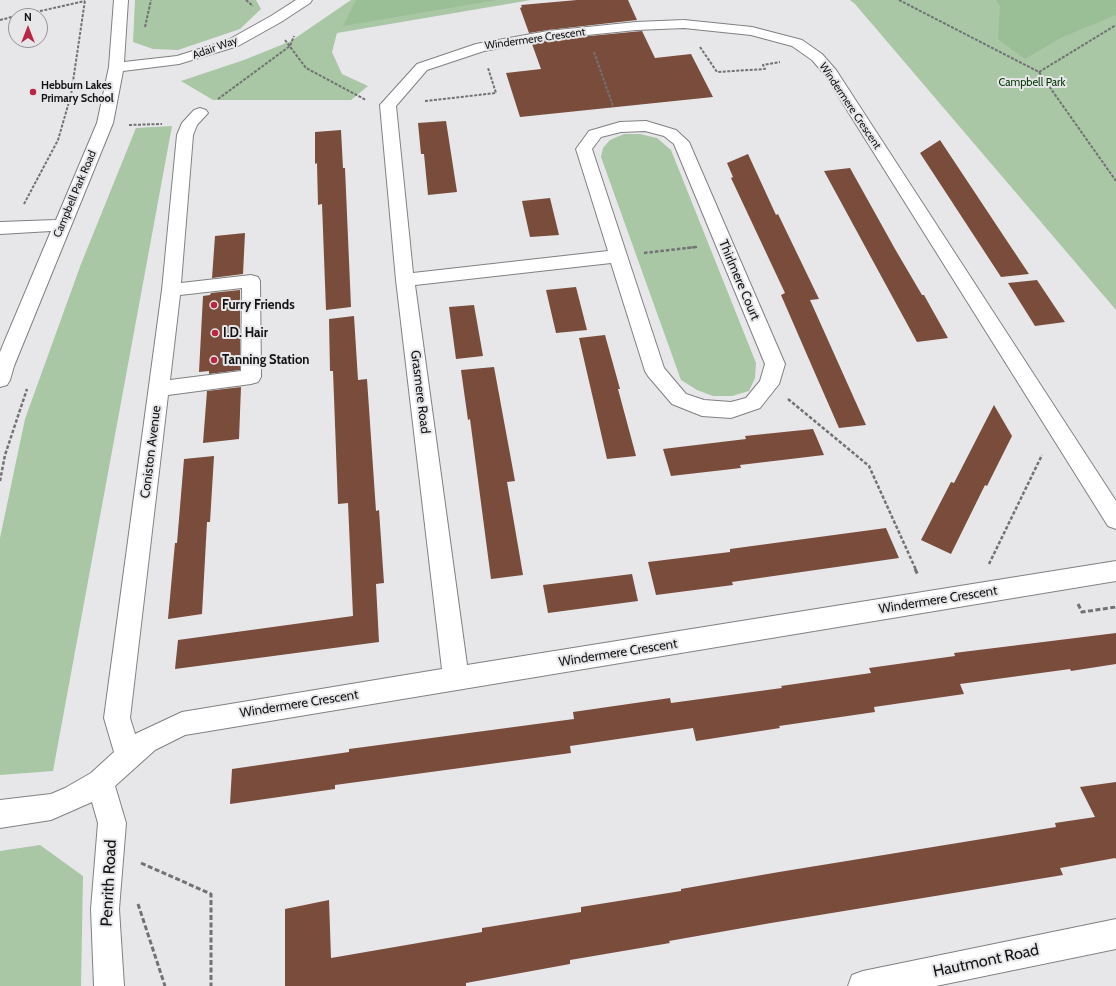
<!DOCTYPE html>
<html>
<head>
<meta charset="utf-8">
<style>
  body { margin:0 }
  #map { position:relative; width:1116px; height:986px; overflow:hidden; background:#e7e7ea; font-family:Cabin,sans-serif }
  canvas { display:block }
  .north { position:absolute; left:8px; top:8px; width:40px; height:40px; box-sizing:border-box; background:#e7e7ea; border:1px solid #929294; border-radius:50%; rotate:0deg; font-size:11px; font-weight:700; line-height:16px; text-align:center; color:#121213 }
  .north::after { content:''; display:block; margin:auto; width:14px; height:18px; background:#b92744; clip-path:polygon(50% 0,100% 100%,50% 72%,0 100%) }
</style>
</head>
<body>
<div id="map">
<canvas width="1116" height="986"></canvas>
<div class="north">N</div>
</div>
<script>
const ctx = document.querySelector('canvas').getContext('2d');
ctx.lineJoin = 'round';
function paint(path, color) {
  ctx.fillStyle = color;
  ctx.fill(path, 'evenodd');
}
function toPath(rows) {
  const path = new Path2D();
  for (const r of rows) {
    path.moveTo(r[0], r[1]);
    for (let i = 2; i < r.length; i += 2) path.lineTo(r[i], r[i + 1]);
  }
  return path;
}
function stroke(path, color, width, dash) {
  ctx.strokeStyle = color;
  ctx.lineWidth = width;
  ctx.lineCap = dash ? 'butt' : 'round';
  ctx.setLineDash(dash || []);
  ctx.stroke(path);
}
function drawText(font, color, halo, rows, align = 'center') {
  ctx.font = font + ' Cabin,sans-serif';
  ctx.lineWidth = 4;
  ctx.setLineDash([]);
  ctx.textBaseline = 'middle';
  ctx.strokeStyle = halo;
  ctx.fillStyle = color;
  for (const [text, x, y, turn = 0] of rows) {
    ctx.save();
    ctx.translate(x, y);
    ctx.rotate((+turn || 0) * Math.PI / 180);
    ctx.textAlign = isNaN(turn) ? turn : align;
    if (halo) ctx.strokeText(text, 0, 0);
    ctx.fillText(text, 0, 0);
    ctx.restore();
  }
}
const green = toPath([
  [135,0,256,0,261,9,240,29,178,50,153,49,133,42],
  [351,0,531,0,337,33,332,52,342,74,368,86,351,100,213,100,181,81,244,60,291,41],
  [850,0,1116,0,1116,310,855,4],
  [172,126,53,771,0,775,0,538,25,419,81,264,136,128],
  [624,134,640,134,657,138,671,150,756,363,755,378,749,391,732,396,713,396,697,390,681,380,601,157,603,148,610,140],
  [40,845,83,876,81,986,0,986,0,851]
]);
const forest = toPath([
  [356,0,496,0,343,26],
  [996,0,1116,0,1116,15,1060,38,1025,59,998,39,1000,6]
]);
const building = toPath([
  [577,0,628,0,637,20,548,30,529,33,520,8,522,7,521,5],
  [642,31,655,58,691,54,713,97,520,117,506,73,541,69,532,44,548,40],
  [446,121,457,192,428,195,424,154,421,154,418,123],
  [341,130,343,168,345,168,351,307,326,310,322,204,318,205,317,163,315,164,315,132],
  [940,140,1003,235,1029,274,1001,277,920,153],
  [748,154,776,215,778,214,819,299,810,300,866,425,839,428,814,371,781,295,785,293,731,178,733,177,727,163],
  [850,168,895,249,922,295,924,295,948,338,917,342,824,171],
  [550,198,559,235,530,237,522,201],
  [245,233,243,274,212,278,215,236],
  [1037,280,1065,322,1035,326,1008,283],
  [576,287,587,330,556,333,546,290],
  [240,290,240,370,209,374,209,371,199,372,203,296,210,295,211,293],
  [474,305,483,356,456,359,449,307],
  [354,316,358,380,367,379,376,511,379,510,384,583,376,584,379,642,175,669,178,640,353,616,348,503,338,504,333,371,330,371,329,319],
  [605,335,620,389,618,389,636,456,607,459,579,338],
  [494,367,515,481,507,482,523,575,491,579,470,419,468,420,461,370],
  [241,387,239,439,203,443,207,391],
  [994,405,1012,436,987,486,985,485,951,554,921,540,951,482,954,483],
  [813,429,824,455,740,465,741,468,671,476,663,449,746,439,745,436],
  [214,456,210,522,207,522,202,614,168,619,175,543,177,543,184,459],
  [886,528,899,558,732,582,733,585,656,595,648,562,730,552,730,549],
  [632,574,638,601,548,613,543,585],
  [1116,633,1116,664,1071,671,1070,669,960,684,964,694,874,707,875,712,779,726,780,728,696,741,693,728,570,746,571,753,335,785,335,789,230,804,232,769,349,752,349,749,574,719,573,712,670,698,671,703,782,688,781,686,871,673,869,668,955,656,954,653],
  [1116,782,1116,859,1115,858,1060,868,1063,875,771,923,669,941,670,943,570,960,570,964,466,983,466,986,285,986,285,909,329,900,331,958,482,932,482,928,581,912,581,907,681,891,681,889,779,872,1056,827,1055,823,1095,817,1080,787]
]);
const pathFar2 = toPath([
  [246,0,253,6],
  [899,0,1039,72,1116,181],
  [18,16,85,1],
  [0,20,16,16],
  [145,27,151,0],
  [285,40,306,68,366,100],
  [700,47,717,72,765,69,763,65,780,62],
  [594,52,613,106],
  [1039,72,1116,25],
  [218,99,290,46,294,36],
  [425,101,496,93,488,68],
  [129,125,162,124],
  [24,204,58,140,71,95,85,0],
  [687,248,697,247]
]);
const pathFar1 = toPath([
  [644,253,696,247],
  [788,399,869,466,916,570],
  [0,481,5,455,27,389],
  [989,564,1042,455]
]);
const path = toPath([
  [915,569,918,575],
  [1078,604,1082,612,1116,607],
  [141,863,211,894,211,986],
  [138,904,165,986]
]);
const minor = toPath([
  [114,0,128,0,124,62,177,56,228,40,271,16,296,0,312,0,310,3,281,22,238,46,179,64,123,71,113,123,14,366,10,380,7,385,0,387,0,352,51,231,0,234,0,222,56,220,97,123,109,67,114,0],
  [684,20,752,27,802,40,822,54,836,70,1116,501,1116,529,1108,526,825,75,812,60,792,46,751,35,684,28,636,30,548,39,484,51,427,70,396,106,413,273,608,251,576,149,589,131,620,122,646,121,676,130,689,142,785,364,779,384,760,408,731,418,702,416,672,404,648,376,645,371,611,263,415,285,467,665,1116,561,1116,581,185,735,155,750,115,786,126,823,119,909,124,986,94,986,91,909,98,823,92,802,51,820,0,828,0,800,51,794,65,788,91,773,114,752,104,718,162,290,177,135,182,123,194,110,200,108,206,110,208,113,197,125,193,135,181,283,251,275,258,277,260,281,261,377,258,382,251,384,168,395,130,718,135,734,182,712,442,669,396,280,380,105,417,64,476,44,548,31,636,22,684,20],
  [645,131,664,136,674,144,765,364,760,381,746,398,731,402,704,400,686,394,664,368,592,149,601,137,621,132,645,131],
  [242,288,241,371,170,380,180,295,242,288],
  [1116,919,1116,949,936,986,848,986,852,975,863,971,1116,919]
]);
const markers = [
  [33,92,4,"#b92744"],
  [214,305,4,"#b92744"],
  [215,333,4,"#b92744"],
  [214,360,4,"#b92744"]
];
const farStreetnames = [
  ["Windermere Crescent",535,39,-8],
  ["Adair Way",215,48,-20],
  ["Windermere Crescent",850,106,56],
  ["Campbell Park Road",75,194,-67]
];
const farParknames = [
  ["Campbell Park",1032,83]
];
const farPoinames = [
  ["Hebburn Lakes",41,86],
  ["Primary School",41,99]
];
const streetNames = [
  ["Thirlmere Court",739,280,67],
  ["Grasmere Road",420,392,83],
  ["Coniston Avenue",151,452,-83],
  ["Windermere Crescent",938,600,-9],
  ["Windermere Crescent",618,653,-9],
  ["Windermere Crescent",299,704,-9]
];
const poiNames = [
  ["Furry Friends",222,305],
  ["I.D. Hair",223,333],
  ["Tanning Station",222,360]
];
const nearStreetnames = [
  ["Penrith Road",109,883,-87],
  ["Hautmont Road",986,961,-12]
];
paint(green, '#a9c6a5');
paint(forest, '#9abe96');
paint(building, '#794c3b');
stroke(minor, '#808083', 2);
stroke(pathFar2, '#727274', 2, [3, 1.5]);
stroke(pathFar1, '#727274', 2.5, [3.5, 2]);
stroke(path, '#727274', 3, [5, 2.5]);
paint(minor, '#fff');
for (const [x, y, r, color] of markers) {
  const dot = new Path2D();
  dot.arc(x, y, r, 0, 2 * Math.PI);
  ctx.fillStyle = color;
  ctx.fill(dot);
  stroke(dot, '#e7e7ea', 1.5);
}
drawText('11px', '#121213', '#e7e7ea', farStreetnames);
drawText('11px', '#013600', '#e7e7ea', farParknames);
drawText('bold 11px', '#121213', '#e7e7ea', farPoinames, 'left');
drawText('13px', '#121213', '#e7e7ea', streetNames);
drawText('bold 13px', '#121213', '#e7e7ea', poiNames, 'left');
drawText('16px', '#121213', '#e7e7ea', nearStreetnames);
</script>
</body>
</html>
